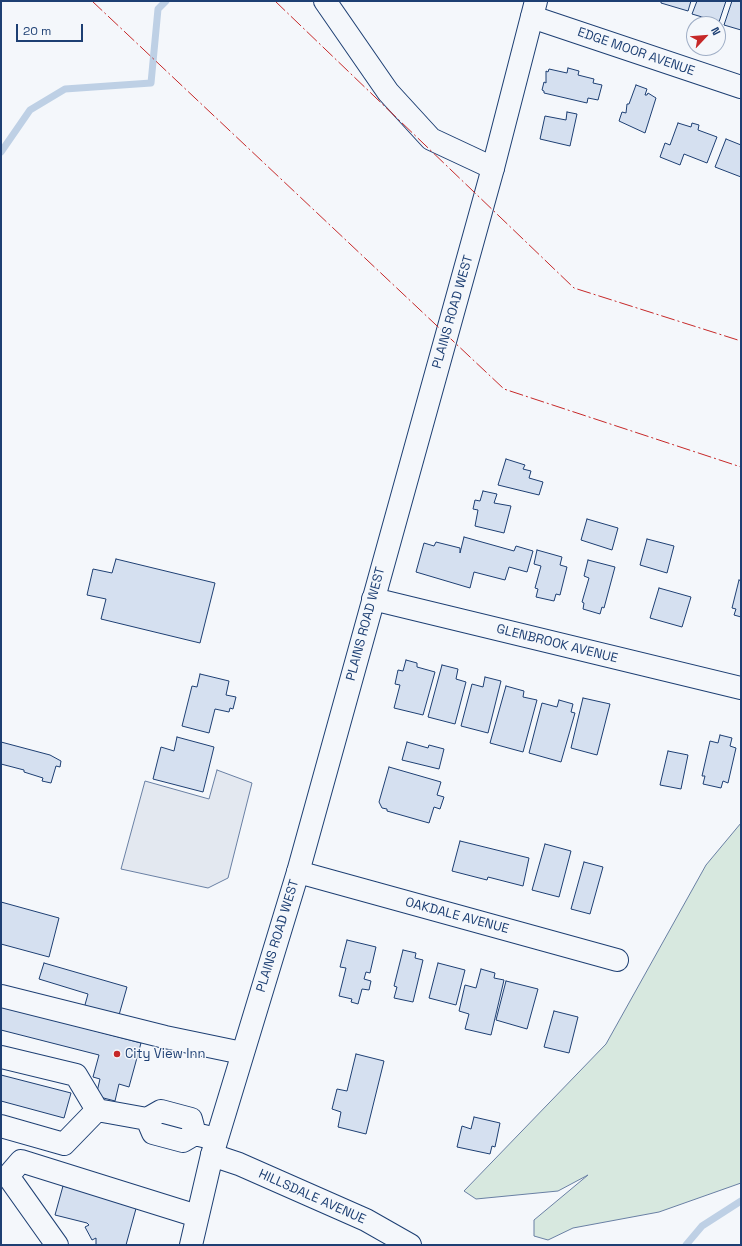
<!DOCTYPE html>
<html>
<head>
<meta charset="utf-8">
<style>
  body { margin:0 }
  #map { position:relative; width:742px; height:1246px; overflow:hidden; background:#f4f7fb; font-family:"Space Grotesk",sans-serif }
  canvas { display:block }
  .frame { position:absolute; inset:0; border:2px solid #1d3f73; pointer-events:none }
  .north { position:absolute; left:686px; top:16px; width:40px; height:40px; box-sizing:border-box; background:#f4f7fb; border:1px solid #9eadc5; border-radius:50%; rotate:64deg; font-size:11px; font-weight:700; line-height:16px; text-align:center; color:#1d3f73 }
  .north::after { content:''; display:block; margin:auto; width:14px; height:18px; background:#c62828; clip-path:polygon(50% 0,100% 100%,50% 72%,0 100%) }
  .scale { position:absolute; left:16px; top:24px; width:67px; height:18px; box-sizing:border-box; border:2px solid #1d3f73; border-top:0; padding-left:5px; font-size:12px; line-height:14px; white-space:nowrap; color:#1d3f73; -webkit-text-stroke:3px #f4f7fb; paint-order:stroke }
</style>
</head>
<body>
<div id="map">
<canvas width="742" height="1246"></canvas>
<div class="frame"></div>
<div class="north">N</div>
<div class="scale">20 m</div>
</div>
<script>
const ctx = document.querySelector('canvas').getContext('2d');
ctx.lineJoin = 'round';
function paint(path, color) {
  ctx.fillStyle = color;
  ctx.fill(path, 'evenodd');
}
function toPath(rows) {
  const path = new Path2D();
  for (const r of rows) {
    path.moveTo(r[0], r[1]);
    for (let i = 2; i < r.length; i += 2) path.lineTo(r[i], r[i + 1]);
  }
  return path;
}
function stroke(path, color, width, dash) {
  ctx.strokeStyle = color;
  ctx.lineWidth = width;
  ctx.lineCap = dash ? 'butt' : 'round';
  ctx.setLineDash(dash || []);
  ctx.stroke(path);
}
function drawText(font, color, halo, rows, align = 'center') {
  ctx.font = font + ' "Space Grotesk",sans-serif';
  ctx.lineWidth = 3;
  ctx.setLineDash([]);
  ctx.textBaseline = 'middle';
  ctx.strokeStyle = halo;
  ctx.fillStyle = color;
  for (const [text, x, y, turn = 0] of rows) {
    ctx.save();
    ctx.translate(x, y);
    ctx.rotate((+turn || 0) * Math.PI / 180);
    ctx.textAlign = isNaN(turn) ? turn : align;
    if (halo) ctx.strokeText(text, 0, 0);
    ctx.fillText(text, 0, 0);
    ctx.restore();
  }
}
const green = toPath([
  [741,823,741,1183,659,1212,573,1228,548,1240,534,1236,534,1220,588,1175,558,1191,476,1199,464,1191,606,1044,706,865,741,823]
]);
const parking = toPath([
  [217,770,252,783,228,878,208,888,121,869,145,781,209,799,217,770]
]);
const stream = toPath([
  [1,152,30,110,65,89,151,83,158,9,166,1],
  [686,1245,702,1226,741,1201]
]);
const building = toPath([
  [661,1,691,1,688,11,661,3,661,1],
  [697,1,726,1,719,22,692,14,697,1],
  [732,1,741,1,741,30,724,25,732,1],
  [568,68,579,71,578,75,594,79,593,83,602,85,598,100,588,98,587,103,544,93,544,91,542,90,544,82,546,83,546,71,548,72,549,69,567,73,568,68],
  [636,85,647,89,645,95,647,95,648,93,656,98,645,133,619,121,622,112,626,113,627,104,629,104,636,85],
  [567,112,577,114,570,146,540,139,545,116,566,120,567,112],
  [678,123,691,127,692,123,699,125,698,130,717,137,707,163,684,154,680,165,660,157,665,143,670,145,678,123],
  [726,139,741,145,741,177,715,167,726,139],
  [506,459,525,465,523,469,531,471,529,478,543,482,539,495,498,485,506,459],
  [483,491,497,494,494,503,511,506,504,533,475,526,478,510,473,509,475,500,480,501,483,491],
  [587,519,618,528,612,550,581,540,587,519],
  [464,537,514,551,516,546,533,551,527,572,509,567,505,580,474,572,470,588,416,572,424,543,434,546,436,542,460,548,460,553,464,537],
  [647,539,674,546,667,573,640,565,647,539],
  [537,550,562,557,560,565,567,567,560,595,556,594,554,601,536,597,538,589,535,588,541,566,534,564,537,550],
  [116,559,215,583,200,643,101,619,106,599,87,595,93,569,112,573,116,559],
  [588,560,615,567,604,608,602,607,600,614,583,609,584,603,582,602,589,578,584,576,588,560],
  [739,580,741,581,741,617,734,615,736,609,732,608,739,580],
  [659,588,691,597,682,627,650,618,659,588],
  [406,660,417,663,417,667,435,672,423,715,394,708,400,685,395,684,398,670,403,671,406,660],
  [442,665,458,669,456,679,466,682,455,724,428,717,442,665],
  [200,674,229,681,226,695,236,697,233,709,230,708,229,712,215,709,209,733,182,726,192,686,197,687,200,674],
  [485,677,501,681,488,733,461,726,472,684,483,687,485,677],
  [506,686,524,691,523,697,537,700,523,752,490,743,506,686],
  [583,698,610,704,597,755,571,748,583,698],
  [559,700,573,704,571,712,575,713,561,762,529,753,542,703,557,707,559,700],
  [720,735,732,738,730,746,736,748,728,783,723,781,721,788,703,784,705,776,702,776,710,741,718,743,720,735],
  [177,737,214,747,203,792,153,779,161,747,174,751,177,737],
  [1,742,50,755,61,761,60,767,56,766,51,783,42,781,43,778,24,772,24,770,1,764,1,742],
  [407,742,428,748,429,745,444,749,439,769,402,760,407,742],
  [668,751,688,755,681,789,660,785,668,751],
  [389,767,441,782,437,795,444,797,440,809,434,807,429,823,387,811,387,809,382,808,379,802,389,767],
  [460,841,529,858,523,886,488,877,487,880,452,871,460,841],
  [545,844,571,851,559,897,532,890,545,844],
  [584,862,603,867,590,914,571,909,584,862],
  [1,902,59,918,49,957,1,944,1,902],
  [347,940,376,947,370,973,366,972,364,979,371,981,369,990,362,989,358,1004,351,1002,352,999,339,996,346,968,340,967,347,940],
  [403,950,416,953,415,958,423,960,413,1002,394,998,397,987,394,986,403,950],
  [44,963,127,987,117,1022,83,1012,88,994,39,979,44,963],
  [438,963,465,970,456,1005,429,998,438,963],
  [481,969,495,973,494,978,504,980,491,1035,465,1029,469,1014,459,1011,465,985,476,988,481,969],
  [506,981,538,989,527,1029,496,1020,506,981],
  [1,1006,141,1043,129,1087,119,1084,115,1101,96,1096,100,1079,93,1077,99,1055,1,1030,1,1006],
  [554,1011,578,1017,569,1053,544,1047,554,1011],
  [356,1054,384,1061,366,1134,338,1127,341,1112,332,1109,337,1089,347,1091,356,1054],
  [1,1075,71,1093,64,1118,1,1101,1,1075],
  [474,1117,500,1123,495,1147,492,1146,490,1154,457,1147,462,1126,471,1129,474,1117],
  [63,1186,137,1205,126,1245,96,1245,96,1238,92,1240,85,1227,89,1225,87,1223,55,1215,63,1186]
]);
const minor = toPath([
  [325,1,388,92,431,139,493,168],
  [532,17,741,87],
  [373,599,741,688],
  [298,872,617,960],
  [1,996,165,1037,242,1053],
  [1,1057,76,1075,97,1110],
  [1,1126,64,1144,97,1110,147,1119],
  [195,1134,191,1119,161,1111,147,1119,153,1133,183,1141,195,1134,216,1139],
  [212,1155,239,1164,366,1220,410,1245],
  [57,1245,8,1176,21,1161,197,1216]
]);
const major = toPath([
  [191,1245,212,1155,298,872,493,168,536,1]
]);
const power = toPath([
  [92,1,504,389,741,467],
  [275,1,574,288,741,341]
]);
const markers = [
  [117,1054,4,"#c62828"]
];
const streetNames = [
  ["EDGE MOOR AVENUE",636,52,19],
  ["PLAINS ROAD WEST",453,312,-74],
  ["PLAINS ROAD WEST",366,624,-75],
  ["GLENBROOK AVENUE",557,644,14],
  ["OAKDALE AVENUE",457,916,15],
  ["PLAINS ROAD WEST",278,936,-73],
  ["HILLSDALE AVENUE",312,1197,24]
];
const poiNames = [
  ["City View Inn",125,1054]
];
paint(green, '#d7e8df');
stroke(green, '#687fa3', 1);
paint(parking, '#e3e8f0');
stroke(parking, '#687fa3', 1);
stroke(stream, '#bed0e5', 7);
paint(building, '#d5e0f0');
stroke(building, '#1d3f73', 1);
stroke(minor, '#1d3f73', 24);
stroke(major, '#1d3f73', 24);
stroke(minor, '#f4f7fb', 22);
stroke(major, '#f4f7fb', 22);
stroke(power, '#c62828', 1, [14, 3, 2, 3]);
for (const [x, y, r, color] of markers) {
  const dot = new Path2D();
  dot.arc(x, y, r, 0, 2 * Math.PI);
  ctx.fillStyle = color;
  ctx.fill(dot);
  stroke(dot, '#f4f7fb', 1.5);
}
drawText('13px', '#1d3f73', '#f4f7fb', streetNames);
drawText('13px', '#1d3f73', '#f4f7fb', poiNames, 'left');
</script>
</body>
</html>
